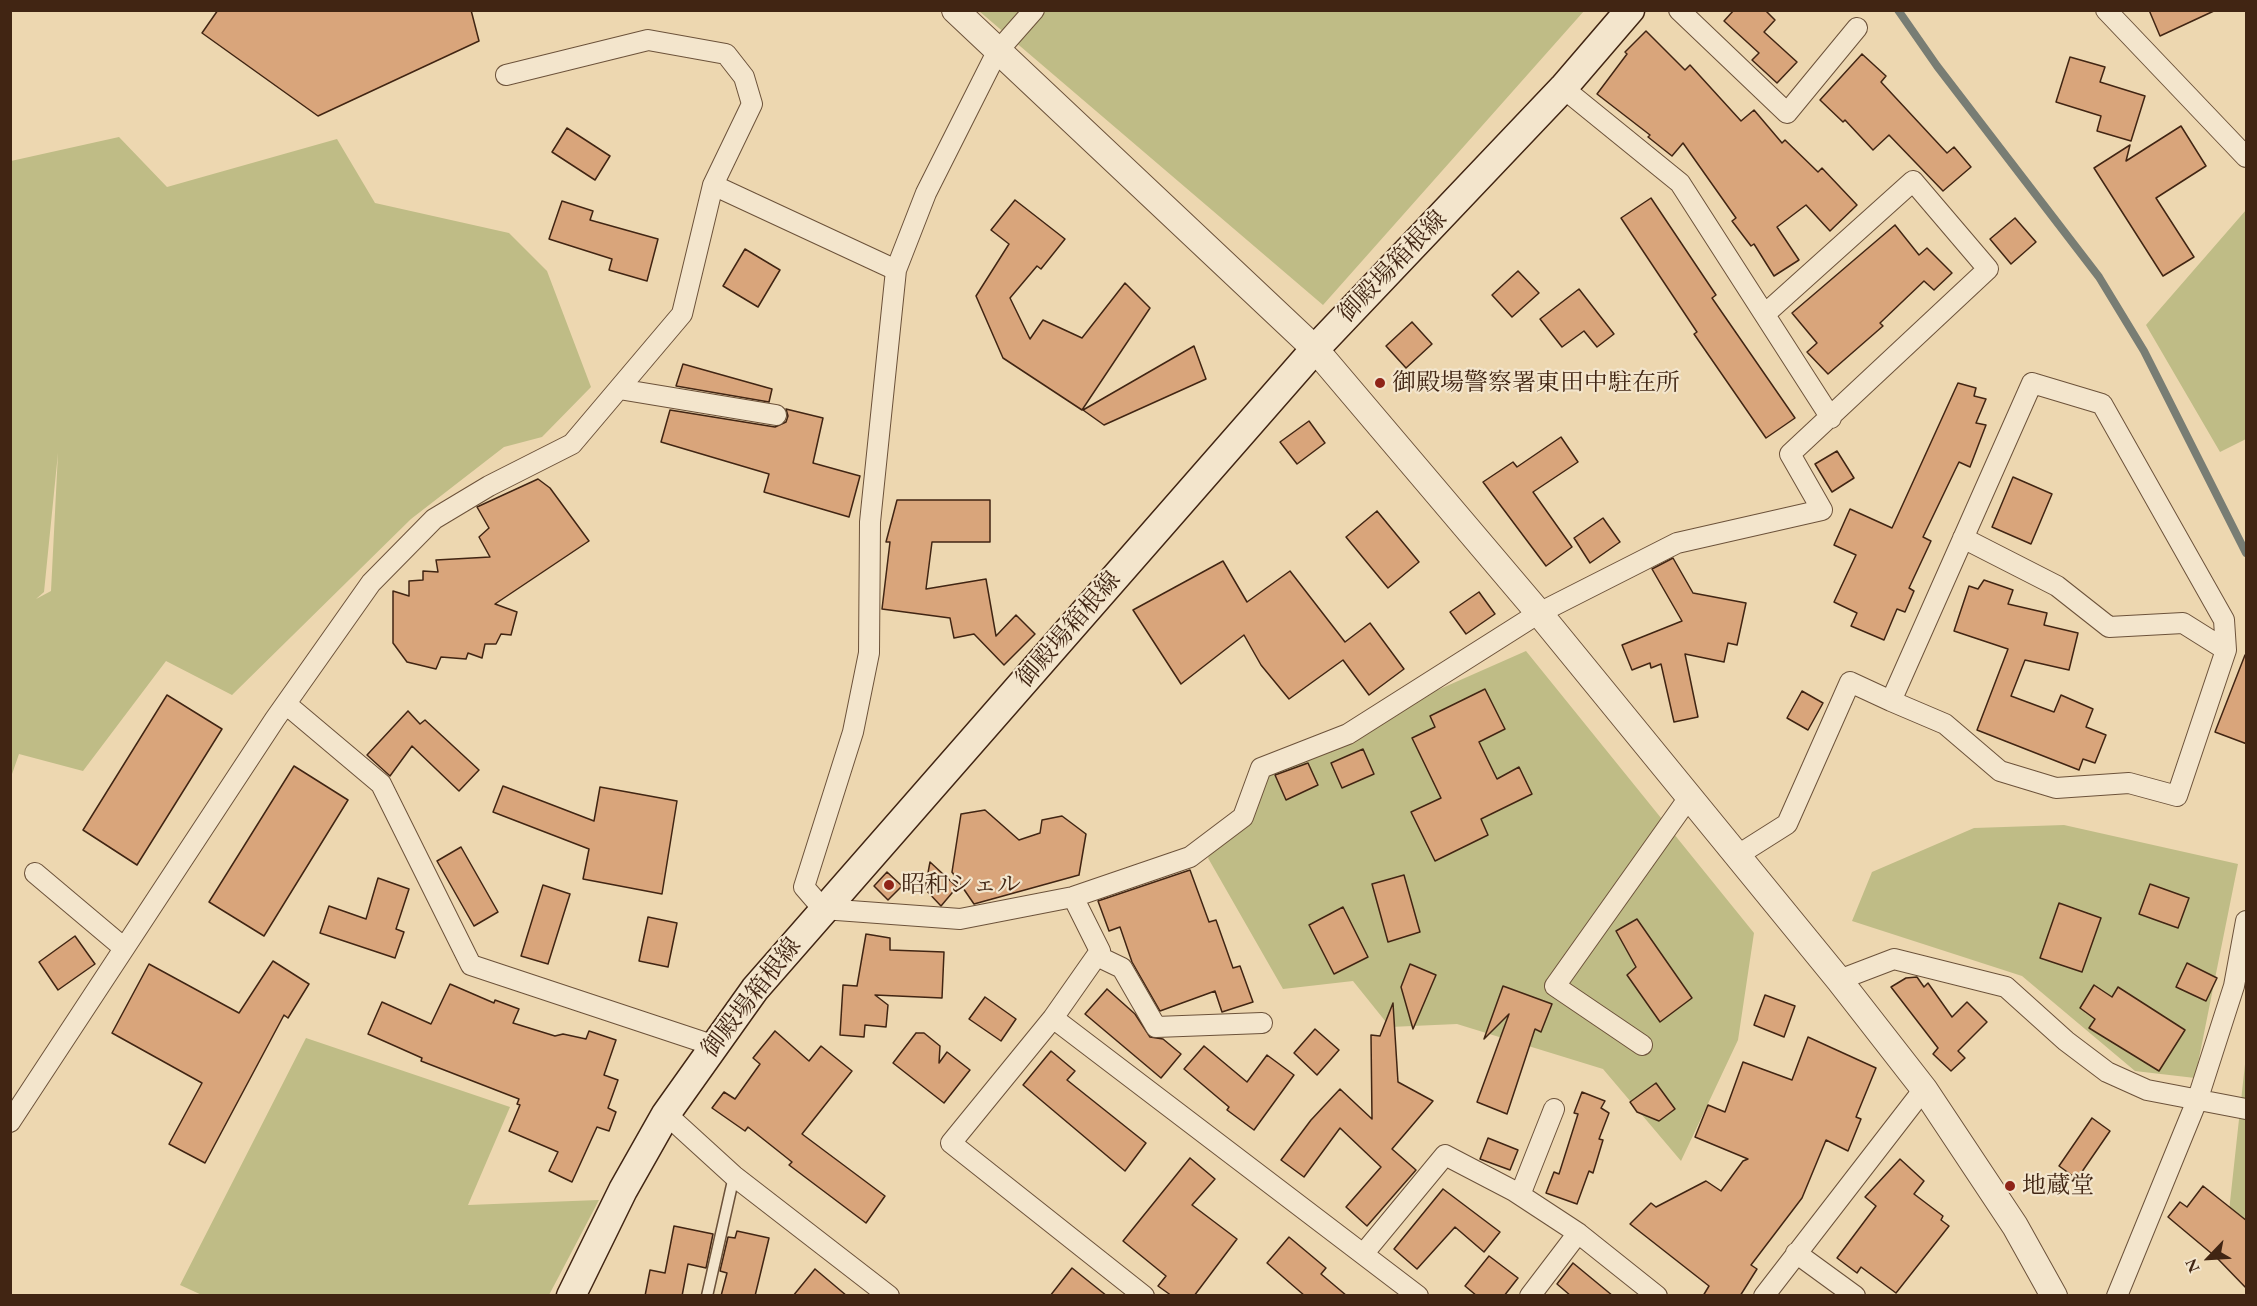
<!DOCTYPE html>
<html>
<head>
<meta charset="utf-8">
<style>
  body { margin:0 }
  #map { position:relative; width:2257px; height:1306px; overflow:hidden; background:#edd7b0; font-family:"EB Garamond",serif }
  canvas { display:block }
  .frame { position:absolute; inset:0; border:12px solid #412513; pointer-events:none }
  .north { position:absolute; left:2179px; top:1228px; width:60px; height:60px; -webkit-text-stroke:4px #f3e5cc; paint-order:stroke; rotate:245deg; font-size:16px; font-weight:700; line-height:24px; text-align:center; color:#412513 }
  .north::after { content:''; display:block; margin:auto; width:21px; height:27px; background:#412513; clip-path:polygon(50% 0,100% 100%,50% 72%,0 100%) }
</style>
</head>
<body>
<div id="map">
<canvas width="2257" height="1306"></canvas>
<div class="frame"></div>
<div class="north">N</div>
</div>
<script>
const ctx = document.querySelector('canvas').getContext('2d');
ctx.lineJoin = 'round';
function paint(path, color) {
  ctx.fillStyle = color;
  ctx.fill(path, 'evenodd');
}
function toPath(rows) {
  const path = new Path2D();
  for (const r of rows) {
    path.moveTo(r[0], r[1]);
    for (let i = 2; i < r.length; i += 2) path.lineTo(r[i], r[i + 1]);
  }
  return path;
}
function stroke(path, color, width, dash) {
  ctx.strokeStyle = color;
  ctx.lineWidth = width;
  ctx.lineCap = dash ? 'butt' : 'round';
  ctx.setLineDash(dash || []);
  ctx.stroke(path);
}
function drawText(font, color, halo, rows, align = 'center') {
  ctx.font = font + ' "EB Garamond","Noto Serif JP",serif';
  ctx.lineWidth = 4.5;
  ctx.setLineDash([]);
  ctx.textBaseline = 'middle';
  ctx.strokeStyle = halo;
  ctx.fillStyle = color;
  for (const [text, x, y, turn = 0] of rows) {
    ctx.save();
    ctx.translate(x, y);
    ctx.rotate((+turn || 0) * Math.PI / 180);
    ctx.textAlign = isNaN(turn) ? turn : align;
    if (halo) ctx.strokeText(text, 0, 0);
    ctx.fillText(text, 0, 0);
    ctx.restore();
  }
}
const green = toPath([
  [979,11,1584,11,1323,305],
  [119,137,167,187,337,139,375,203,509,233,547,271,591,387,542,437,504,447,411,519,232,695,166,661,83,771,19,754,11,777,11,161],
  [58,453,51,591,36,599,44,592],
  [2246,210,2246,439,2220,452,2146,325],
  [1526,651,1754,933,1738,1040,1681,1161,1603,1069,1457,1024,1390,1027,1353,981,1283,989,1208,858,1261,768],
  [2064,825,2238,864,2195,1078,2135,1071,2022,976,1852,921,1872,872,1974,828],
  [306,1038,510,1107,468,1205,599,1200,549,1295,204,1296,180,1285],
  [2246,1055,2246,1286,2225,1248]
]);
const stream = toPath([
  [1898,10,1937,66,2099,277,2144,351,2246,553]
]);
const building = toPath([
  [218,10,471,10,479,41,318,116,202,33,218,10],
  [1734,10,1765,10,1775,20,1764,32,1797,62,1777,83,1752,60,1759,53,1724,21,1734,10],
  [2149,10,2216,10,2160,36,2149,10],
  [1646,31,1685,70,1690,65,1741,121,1754,110,1782,143,1785,140,1818,172,1822,168,1857,205,1830,231,1806,205,1777,227,1799,260,1774,276,1754,244,1751,246,1732,221,1736,218,1683,143,1672,156,1648,137,1650,135,1597,94,1627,54,1625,52,1646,31],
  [1862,54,1886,76,1881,82,1947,153,1954,147,1971,167,1943,191,1889,135,1873,150,1845,120,1843,122,1820,100,1862,54],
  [2070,57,2105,67,2100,82,2145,96,2131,141,2097,131,2101,116,2056,102,2070,57],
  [2181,126,2206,166,2156,198,2194,257,2163,276,2094,168,2130,145,2126,161,2181,126],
  [567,128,610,156,595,180,552,152,567,128],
  [1651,198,1716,295,1712,298,1795,418,1766,438,1694,334,1697,332,1621,218,1651,198],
  [1015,200,1065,239,1041,269,1037,266,1010,298,1030,339,1043,320,1082,338,1125,283,1150,308,1082,410,1003,358,976,296,1009,244,991,230,1015,200],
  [562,201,593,211,590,220,658,239,647,281,609,270,612,259,549,239,562,201],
  [2015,218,2036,242,2011,264,1990,239,2015,218],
  [1895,225,1919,255,1927,248,1952,273,1934,290,1924,281,1880,323,1883,326,1828,374,1807,352,1817,343,1792,313,1895,225],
  [745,249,780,270,758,307,723,286,745,249],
  [1518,271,1539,293,1512,317,1492,295,1518,271],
  [1579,289,1614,334,1597,347,1584,331,1562,347,1540,319,1579,289],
  [1412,322,1432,344,1406,368,1386,346,1412,322],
  [1194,346,1206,379,1104,425,1083,410,1194,346],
  [683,364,772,389,769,402,676,386,683,364],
  [1958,383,1976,388,1974,396,1986,399,1976,423,1986,425,1970,467,1959,462,1923,537,1931,541,1909,588,1914,591,1905,612,1897,609,1884,640,1851,626,1857,613,1834,602,1856,555,1834,545,1850,509,1892,528,1958,383],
  [786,409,823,418,813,463,860,476,849,517,764,492,769,474,661,442,670,410,775,427,786,422,788,416,786,409],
  [1309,421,1325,443,1297,464,1280,442,1309,421],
  [1561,437,1578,462,1533,492,1572,547,1546,566,1483,482,1513,462,1517,467,1561,437],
  [1837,451,1854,478,1832,492,1815,464,1837,451],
  [2013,477,2052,494,2031,544,1992,527,2013,477],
  [538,479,550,488,589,541,495,604,517,612,511,635,501,634,496,644,485,644,482,658,468,653,466,659,441,657,436,669,407,662,393,643,393,591,409,596,409,581,423,580,423,571,438,572,436,560,490,557,479,537,489,528,477,507,538,479],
  [897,500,990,500,990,542,932,542,926,589,986,579,996,636,1016,615,1035,634,1004,665,974,634,954,638,950,618,882,609,890,542,886,542,897,500],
  [1377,511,1419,562,1388,588,1346,537,1377,511],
  [1603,518,1620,542,1590,563,1574,538,1603,518],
  [1673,558,1693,593,1746,603,1737,645,1728,643,1724,662,1685,654,1698,717,1674,722,1661,664,1651,668,1650,663,1632,670,1622,645,1682,621,1652,569,1673,558],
  [1223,561,1247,602,1290,571,1345,642,1370,623,1404,669,1369,695,1343,660,1289,699,1261,665,1244,635,1181,684,1133,610,1223,561],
  [1984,580,2013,590,2008,604,2047,613,2044,625,2078,633,2069,670,2025,660,2011,696,2054,712,2061,695,2093,709,2086,727,2106,735,2095,763,2083,759,2079,770,1977,730,2008,649,1954,631,1969,586,1978,589,1984,580],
  [1479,592,1495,614,1466,634,1450,612,1479,592],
  [2245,655,2247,655,2247,744,2215,732,2245,655],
  [1485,689,1505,729,1479,742,1497,779,1519,767,1532,794,1481,819,1488,835,1435,861,1411,812,1441,798,1412,738,1435,727,1430,716,1485,689],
  [1802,691,1823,703,1808,730,1787,718,1802,691],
  [167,695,222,729,137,865,83,830,167,695],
  [408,711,420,724,425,720,479,770,459,791,412,746,390,776,367,755,408,711],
  [1363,749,1374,774,1342,788,1331,763,1363,749],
  [1308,763,1318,785,1286,800,1275,775,1308,763],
  [294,766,348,800,264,936,209,902,294,766],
  [503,786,594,821,600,787,677,801,662,894,583,879,589,849,493,812,503,786],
  [985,810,1019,840,1040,833,1042,820,1062,816,1086,834,1079,875,974,904,952,872,961,814,985,810],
  [461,847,498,912,474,926,437,861,461,847],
  [930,862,957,887,941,906,925,889,930,862],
  [1190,870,1209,922,1216,920,1233,968,1240,966,1253,1002,1222,1012,1215,991,1160,1011,1132,962,1120,927,1109,931,1098,901,1190,870],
  [887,872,902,886,888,900,874,886,887,872],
  [1404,875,1420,932,1388,942,1372,884,1404,875],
  [378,878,409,889,396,929,404,932,395,958,320,933,329,906,366,919,378,878],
  [2150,884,2189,898,2178,928,2139,914,2150,884],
  [543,885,570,894,548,964,521,956,543,885],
  [2059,903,2101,918,2082,972,2040,958,2059,903],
  [1343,907,1368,957,1334,974,1309,925,1343,907],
  [648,917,677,923,668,967,639,961,648,917],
  [1637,919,1692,998,1660,1022,1627,975,1636,967,1616,931,1637,919],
  [866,934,890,938,890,950,944,952,942,998,875,995,888,1005,886,1027,865,1025,864,1037,840,1035,843,985,857,986,866,934],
  [75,936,95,964,58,990,39,962,75,936],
  [273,961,309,984,288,1018,284,1015,205,1163,169,1144,202,1083,112,1033,149,964,239,1013,273,961],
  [2187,963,2217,978,2206,1001,2176,987,2187,963],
  [1410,964,1436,975,1413,1029,1401,987,1410,964],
  [1917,977,1924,987,1928,983,1952,1017,1967,1002,1987,1022,1958,1051,1965,1058,1951,1071,1933,1054,1938,1048,1891,987,1906,978,1917,977],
  [450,984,494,1003,495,1000,519,1009,513,1023,555,1036,563,1034,586,1039,589,1031,616,1040,604,1075,618,1080,608,1108,616,1112,609,1131,597,1127,572,1182,549,1171,558,1152,509,1131,520,1105,517,1104,519,1099,421,1061,422,1058,368,1034,382,1002,431,1024,450,984],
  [2094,985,2112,997,2118,987,2185,1030,2159,1071,2089,1028,2095,1019,2080,1008,2094,985],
  [1503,986,1552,1004,1541,1032,1535,1029,1507,1114,1477,1102,1509,1014,1484,1039,1503,986],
  [1107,989,1135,1014,1150,1037,1163,1039,1181,1054,1161,1078,1085,1014,1107,989],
  [1765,995,1795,1006,1784,1037,1754,1025,1765,995],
  [985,997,1016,1019,1001,1041,969,1019,985,997],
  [1393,1003,1398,1082,1433,1101,1392,1149,1416,1170,1367,1226,1346,1207,1381,1167,1340,1128,1304,1177,1281,1160,1311,1120,1340,1089,1372,1119,1371,1035,1380,1036,1393,1003],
  [1315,1029,1339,1050,1317,1075,1294,1053,1315,1029],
  [775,1031,809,1061,821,1046,852,1071,802,1134,885,1196,866,1223,789,1165,792,1162,748,1127,745,1131,712,1108,724,1092,735,1099,760,1064,753,1058,775,1031],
  [916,1033,924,1033,940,1046,939,1063,947,1052,970,1070,944,1103,893,1063,916,1033],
  [1808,1037,1876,1068,1856,1117,1861,1119,1848,1151,1826,1140,1802,1198,1751,1265,1757,1269,1740,1296,1703,1296,1709,1286,1630,1224,1651,1203,1656,1207,1706,1181,1721,1191,1743,1161,1748,1159,1695,1137,1708,1105,1725,1112,1743,1062,1792,1080,1808,1037],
  [1204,1046,1247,1082,1267,1055,1294,1075,1254,1130,1227,1110,1229,1107,1184,1069,1204,1046],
  [1051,1051,1075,1071,1067,1080,1146,1143,1125,1171,1023,1085,1051,1051],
  [1656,1083,1675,1109,1659,1121,1637,1112,1630,1102,1656,1083],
  [1582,1092,1605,1101,1601,1108,1609,1113,1599,1139,1603,1140,1593,1173,1589,1171,1577,1204,1546,1193,1554,1172,1559,1174,1578,1114,1574,1113,1582,1092],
  [2092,1118,2110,1131,2077,1179,2059,1166,2092,1118],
  [1488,1138,1518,1150,1510,1170,1480,1159,1488,1138],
  [1190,1158,1215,1179,1192,1205,1237,1239,1194,1296,1172,1296,1158,1286,1166,1276,1123,1241,1190,1158],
  [1900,1159,1924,1181,1914,1194,1943,1216,1941,1220,1949,1226,1896,1293,1861,1267,1857,1273,1837,1258,1876,1206,1865,1197,1900,1159],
  [2203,1186,2247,1221,2247,1289,2217,1258,2168,1217,2180,1202,2187,1207,2203,1186],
  [1443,1189,1500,1232,1484,1252,1455,1227,1417,1269,1394,1249,1443,1189],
  [674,1226,713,1234,706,1268,688,1264,682,1296,645,1296,650,1270,665,1273,674,1226],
  [737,1231,769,1238,755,1296,721,1296,727,1273,720,1271,728,1237,735,1238,737,1231],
  [1289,1237,1326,1268,1321,1274,1347,1296,1305,1296,1267,1263,1289,1237],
  [1489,1256,1518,1278,1504,1296,1477,1296,1465,1286,1489,1256],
  [1573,1263,1613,1296,1571,1296,1557,1284,1573,1263],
  [1072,1268,1107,1296,1050,1296,1072,1268],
  [815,1269,847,1296,793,1296,815,1269]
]);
const service = toPath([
  [707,1296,734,1176]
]);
const minor = toPath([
  [1034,10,997,52,926,193,896,270,870,522,869,653,853,732,804,887,823,909,960,919,1073,897,1190,857,1243,817,1261,768,1348,734,1539,613,1677,543,1822,510,1790,454,1988,269,1913,181,1765,314],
  [1679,10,1787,113,1857,28],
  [2106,10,2246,157],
  [1563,88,1680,183,1831,418],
  [713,185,896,270],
  [2032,383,2102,404,2224,620,2226,650,2177,796,2129,783,2056,788,2000,771,1945,724,1891,701,2032,383],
  [619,389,776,415],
  [1963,538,2057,586,2109,627,2183,623,2226,650],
  [286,704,381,784,471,965,715,1046],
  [1738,855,1787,824,1850,682,1891,701],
  [35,873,124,948],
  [1073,897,1100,951,1053,1018,951,1143,1144,1296],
  [1097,956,1122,968,1156,1027,1262,1023],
  [1839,980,1894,959,2006,987,2066,1041,2107,1072,2147,1090,2246,1109],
  [1053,1018,1418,1296],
  [1642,1045,1555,986,1690,796],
  [666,1114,734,1176,889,1296],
  [10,1122,275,719,371,583,434,519,489,486,572,444,682,314,713,185,752,104,744,77,726,54,648,40,506,75],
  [1520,1195,1554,1109],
  [1364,1253,1445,1155,1514,1191,1578,1233],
  [1796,1253,1855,1296],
  [1530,1296,1578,1233,1657,1296],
  [1764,1296,1924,1089],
  [2117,1296,2198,1098,2234,986,2246,921]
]);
const tertiary = toPath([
  [955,10,1315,349,1539,613,1839,980,1924,1089,2015,1226,2054,1296]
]);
const secondary = toPath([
  [571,1296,623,1190,666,1114,755,989,1315,349,1563,88,1630,10]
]);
const markers = [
  [1380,383,6,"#8f2418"],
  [889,885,6,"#8f2418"],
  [2010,1186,6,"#8f2418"]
];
const streetNames = [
  ["御殿場箱根線",1393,267,-46],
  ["御殿場箱根線",1069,630,-49],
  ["御殿場箱根線",752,998,-52]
];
const poiNames = [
  ["御殿場警察署東田中駐在所",1392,383],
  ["昭和シェル",901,885],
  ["地蔵堂",2022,1186]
];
paint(green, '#bfbc86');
stroke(stream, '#787d74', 8);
paint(building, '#d9a57b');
stroke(building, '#412513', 1.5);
stroke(service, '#6c523a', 13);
stroke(minor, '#6c523a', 22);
stroke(tertiary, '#6c523a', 28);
stroke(secondary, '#412513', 31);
stroke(service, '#f3e5cc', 10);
stroke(minor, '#f3e5cc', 20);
stroke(tertiary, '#f3e5cc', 26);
stroke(secondary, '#f3e5cc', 28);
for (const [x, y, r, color] of markers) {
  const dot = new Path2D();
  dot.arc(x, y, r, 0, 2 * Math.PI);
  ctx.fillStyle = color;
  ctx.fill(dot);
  stroke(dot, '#f3e5cc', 2);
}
drawText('24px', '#412513', '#f3e5cc', streetNames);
drawText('24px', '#412513', '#f3e5cc', poiNames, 'left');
</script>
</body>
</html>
